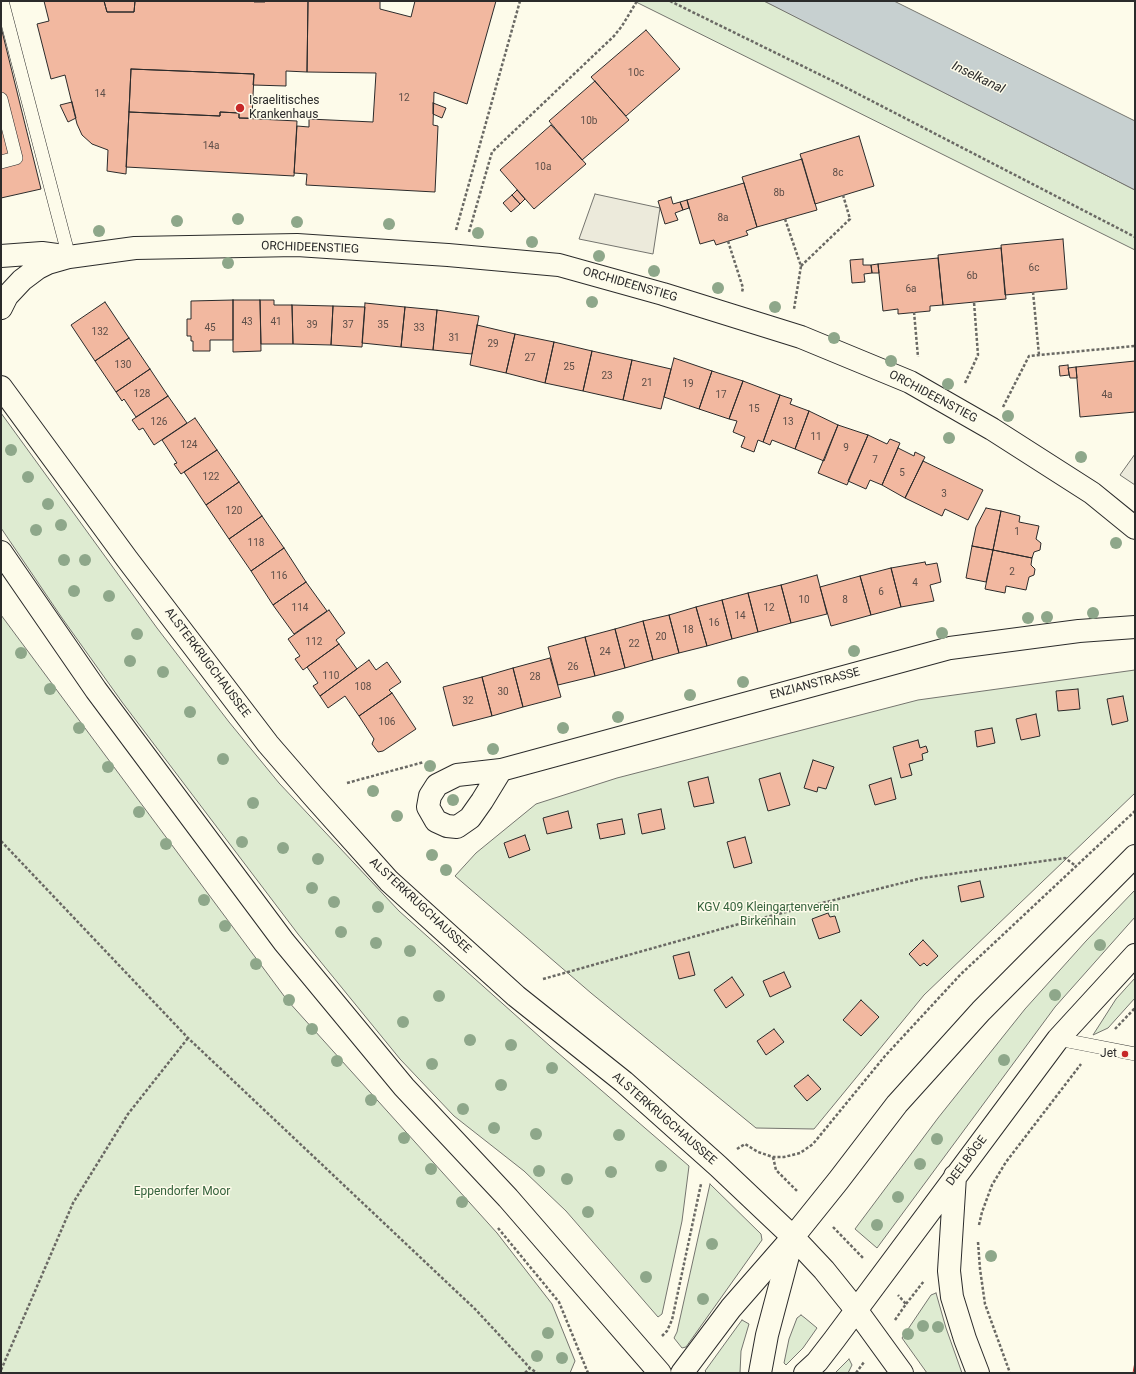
<!DOCTYPE html>
<html>
<head>
<meta charset="utf-8">
<style>
  body { margin:0 }
  #map { position:relative; width:1136px; height:1374px; overflow:hidden; background:#fdfbea; font-family:Roboto,sans-serif }
  canvas { display:block }
  .frame { position:absolute; inset:0; border:2px solid #2b2b2b; pointer-events:none }
</style>
</head>
<body>
<div id="map">
<canvas width="1136" height="1374"></canvas>
<div class="frame"></div>
</div>
<script>
const ctx = document.querySelector('canvas').getContext('2d');
ctx.lineJoin = 'round';
function paint(path, color) {
  ctx.fillStyle = color;
  ctx.fill(path, 'evenodd');
}
function toPath(rows) {
  const path = new Path2D();
  for (const r of rows) {
    path.moveTo(r[0], r[1]);
    for (let i = 2; i < r.length; i += 2) path.lineTo(r[i], r[i + 1]);
  }
  return path;
}
function stroke(path, color, width, dash) {
  ctx.strokeStyle = color;
  ctx.lineWidth = width;
  ctx.lineCap = dash ? 'butt' : 'round';
  ctx.setLineDash(dash || []);
  ctx.stroke(path);
}
function drawText(font, color, halo, rows, align = 'center') {
  ctx.font = font + ' Roboto,sans-serif';
  ctx.lineWidth = 3;
  ctx.setLineDash([]);
  ctx.textBaseline = 'middle';
  ctx.strokeStyle = halo;
  ctx.fillStyle = color;
  for (const [text, x, y, turn = 0] of rows) {
    ctx.save();
    ctx.translate(x, y);
    ctx.rotate((+turn || 0) * Math.PI / 180);
    ctx.textAlign = isNaN(turn) ? turn : align;
    if (halo) ctx.strokeText(text, 0, 0);
    ctx.fillText(text, 0, 0);
    ctx.restore();
  }
}
const green = toPath([
  [634,1,764,1,787,12,1135,190,1135,250,634,1],
  [1,413,157,628,229,722,279,783,399,911,550,1046,689,1166,682,1221,662,1314,658,1317,566,1211,524,1171,454,1116,400,1059,298,934,122,702,62,618,1,528,1,413],
  [1,615,287,1000,497,1233,552,1304,575,1361,570,1373,1,1373,1,615],
  [1135,670,1135,793,924,995,814,1129,756,1128,591,993,455,876,476,853,536,804,617,778,918,700,1135,670],
  [1135,890,1135,917,1055,1007,877,1248,855,1229,938,1118,1025,1009,1086,941,1135,890],
  [1135,978,1135,998,1108,1028,1093,1035,1116,999,1135,978],
  [710,1184,761,1234,762,1240,686,1347,682,1348,674,1338,677,1332,710,1184],
  [936,1293,946,1328,962,1373,927,1373,902,1338,931,1295,936,1293],
  [801,1315,805,1318,817,1328,803,1348,786,1365,784,1363,789,1339,797,1318,801,1315],
  [742,1320,749,1324,741,1351,740,1373,707,1373,705,1371,742,1320],
  [849,1359,852,1365,848,1373,835,1373,849,1359]
]);
const parking = toPath([
  [595,194,660,208,653,254,579,239,595,194],
  [1135,454,1135,485,1120,475,1135,454]
]);
const water = toPath([
  [764,1,894,1,1135,121,1135,190,764,1]
]);
const building = toPath([
  [44,1,104,1,107,12,134,12,135,1,254,1,254,2,265,2,265,1,308,1,307,72,286,71,286,86,253,85,254,74,131,69,126,174,107,171,108,150,92,144,82,135,77,124,65,75,51,79,37,24,49,21,44,1],
  [104,1,135,1,134,12,107,12,104,1],
  [308,1,380,1,380,9,411,17,415,1,496,1,467,104,434,92,433,125,438,126,435,192,306,185,307,174,294,173,297,126,309,127,309,119,373,122,376,73,307,72,308,1],
  [1,27,41,189,1,198,1,27],
  [646,30,680,69,626,116,591,77,646,30],
  [131,69,254,74,252,118,239,118,239,113,220,112,220,116,129,112,131,69],
  [595,81,629,120,582,160,549,121,595,81],
  [72,102,76,118,68,122,60,105,72,102],
  [433,103,446,108,442,118,433,114,433,103],
  [129,112,220,116,220,112,239,113,239,118,297,121,294,176,126,167,129,112],
  [551,125,586,164,534,209,500,170,551,125],
  [859,136,874,186,815,204,800,154,859,136],
  [802,159,817,210,757,227,742,177,802,159],
  [744,183,757,227,746,231,748,235,716,245,714,240,700,244,687,200,744,183],
  [517,190,525,199,520,204,512,195,517,190],
  [512,195,520,204,511,212,503,203,512,195],
  [671,197,673,204,680,202,683,210,675,213,678,220,665,224,658,201,671,197],
  [687,200,689,208,683,210,680,202,687,200],
  [1063,239,1067,289,1005,295,1001,245,1063,239],
  [1001,248,1006,299,943,305,938,255,1001,248],
  [938,258,943,305,930,306,930,311,898,314,898,309,883,311,878,264,938,258],
  [863,259,863,265,871,265,872,273,864,274,865,282,852,283,850,260,863,259],
  [878,264,879,273,872,273,871,265,878,264],
  [233,300,260,300,261,351,233,352,233,300],
  [233,300,233,340,210,340,210,351,193,351,193,341,191,341,191,336,187,336,187,319,191,319,191,301,233,300],
  [260,300,274,300,274,305,292,305,293,344,261,344,260,300],
  [105,302,129,338,95,361,71,325,105,302],
  [365,303,405,307,401,347,362,343,365,303],
  [292,305,333,306,331,345,293,344,292,305],
  [333,306,365,307,362,347,331,345,333,306],
  [405,307,437,310,433,350,401,347,405,307],
  [437,310,479,316,472,354,433,350,437,310],
  [477,325,515,334,506,373,470,365,477,325],
  [515,334,554,342,545,383,506,373,515,334],
  [129,338,150,369,116,392,95,361,129,338],
  [554,342,592,351,583,391,545,383,554,342],
  [592,351,632,360,623,400,583,391,592,351],
  [674,358,712,371,699,409,664,397,674,358],
  [632,360,671,369,661,409,623,400,632,360],
  [1135,361,1135,412,1080,417,1076,367,1135,361],
  [1068,365,1069,375,1060,376,1059,366,1068,365],
  [1076,367,1077,378,1070,378,1068,368,1076,367],
  [150,369,168,396,136,417,124,399,122,401,116,392,150,369],
  [712,371,743,381,729,419,699,409,712,371],
  [743,381,780,395,763,442,758,440,754,452,741,447,745,437,733,432,737,421,729,419,743,381],
  [780,395,792,399,790,404,809,411,795,449,772,440,770,445,763,442,780,395],
  [168,396,187,423,154,445,143,428,139,430,132,420,168,396],
  [809,411,838,425,824,461,795,449,809,411],
  [195,418,217,450,181,474,174,464,177,463,162,440,195,418],
  [838,425,868,435,847,485,818,473,838,425],
  [868,435,887,444,890,439,900,443,882,485,870,480,866,489,848,481,868,435],
  [898,448,914,456,915,452,925,457,905,498,882,485,898,448],
  [217,450,239,482,206,505,184,472,217,450],
  [923,461,983,490,968,520,945,509,942,516,905,498,923,461],
  [239,482,262,516,229,539,206,505,239,482],
  [986,508,1001,511,993,550,972,546,976,527,986,508],
  [1001,511,1020,516,1019,522,1039,526,1036,539,1041,543,1040,550,1034,552,1032,558,993,550,1001,511],
  [262,516,284,548,251,571,229,539,262,516],
  [972,546,993,550,986,582,966,578,972,546],
  [284,548,306,582,273,605,251,571,284,548],
  [993,550,1032,558,1031,565,1035,569,1034,575,1029,577,1026,590,1006,586,1005,593,985,589,993,550],
  [925,562,926,565,937,563,941,582,930,585,934,601,901,607,891,568,925,562],
  [891,568,901,607,871,615,860,576,891,568],
  [817,575,827,614,791,623,781,585,817,575],
  [860,576,871,615,831,626,820,587,860,576],
  [306,582,327,611,294,634,273,605,306,582],
  [781,585,791,623,758,632,748,593,781,585],
  [748,593,758,632,732,639,722,600,748,593],
  [722,600,732,639,707,646,696,607,722,600],
  [696,607,707,646,679,653,669,615,696,607],
  [329,610,345,633,336,640,339,644,303,670,295,659,300,656,288,639,329,610],
  [669,615,679,653,653,660,643,621,669,615],
  [643,621,653,660,625,668,615,629,643,621],
  [615,629,625,668,595,676,585,637,615,629],
  [585,637,595,676,558,685,548,647,585,637],
  [339,644,357,669,320,696,313,686,318,683,307,667,339,644],
  [550,658,561,697,523,707,513,668,550,658],
  [369,660,376,670,387,662,401,682,389,690,392,693,359,716,345,696,328,708,320,696,369,660],
  [513,668,523,707,492,716,482,677,513,668],
  [482,677,492,716,453,726,443,687,482,677],
  [1078,689,1080,709,1058,711,1056,691,1078,689],
  [392,693,416,729,383,751,378,752,372,744,374,739,359,716,392,693],
  [1123,696,1128,721,1112,725,1107,699,1123,696],
  [1036,714,1040,736,1021,740,1016,719,1036,714],
  [992,728,995,743,977,747,975,731,992,728],
  [918,740,920,748,926,746,928,752,922,754,923,760,909,764,912,775,901,778,893,747,918,740],
  [813,760,834,767,826,789,818,787,817,792,804,788,813,760],
  [780,773,790,805,768,811,759,779,780,773],
  [708,777,714,803,694,807,688,782,708,777],
  [891,778,896,799,875,805,869,785,891,778],
  [661,809,665,829,642,834,638,814,661,809],
  [568,811,572,828,547,834,543,818,568,811],
  [622,819,625,834,600,839,597,824,622,819],
  [525,835,530,850,509,858,504,843,525,835],
  [745,837,752,863,734,868,727,842,745,837],
  [980,881,984,897,961,902,958,886,980,881],
  [828,913,830,917,835,916,840,932,819,939,812,919,828,913],
  [923,940,938,956,927,966,924,963,920,966,909,954,923,940],
  [689,952,695,975,679,979,673,956,689,952],
  [784,972,791,987,770,997,763,981,784,972],
  [732,977,744,995,726,1008,714,990,732,977],
  [861,1000,879,1017,861,1036,843,1020,861,1000],
  [774,1029,784,1042,766,1055,757,1041,774,1029],
  [808,1075,821,1089,807,1101,794,1086,808,1075]
]);
const path = toPath([
  [670,1,837,83,1135,237],
  [785,219,801,266,794,309],
  [456,230,520,1],
  [469,232,492,152,614,36,622,26,637,1],
  [728,241,743,288,742,292],
  [801,266,850,219,843,195],
  [1033,292,1039,355],
  [914,312,918,357],
  [965,383,978,355,974,302],
  [1003,407,1029,356,1135,346],
  [347,783,424,762],
  [1,841,188,1038,475,1309,530,1368,537,1373],
  [543,979,746,922,922,878,1065,858,1076,866],
  [1115,1029,1135,1008],
  [737,1149,745,1144,758,1152,773,1157,784,1157,800,1153,813,1144,885,1056,961,974,1135,811],
  [773,1157,776,1170,797,1191],
  [979,1225,982,1212,992,1185,1006,1162,1081,1064],
  [833,1227,863,1258],
  [498,1228,559,1302,588,1373],
  [978,1242,980,1269,985,1304,1010,1373],
  [906,1304,924,1281],
  [895,1320,906,1304,898,1295],
  [662,1336,667,1331,672,1320,701,1184],
  [1,1370,73,1203,128,1114,188,1038],
  [525,1373,530,1368],
  [856,1373,864,1362]
]);
const lane = toPath([
  [2,1,69,257],
  [1,99,16,158,1,162],
  [1058,1039,1135,1054]
]);
const street = toPath([
  [1,256,42,253,64,256],
  [1,308,7,296,22,280,38,268,48,263,69,257,135,248,297,245,448,255,559,265,663,294,801,337,910,382,992,429,1092,493,1135,528],
  [501,770,950,648,1079,631,1135,627],
  [501,770,482,801,470,818,457,827,447,826,436,821,428,807,430,796,437,785,457,775,501,770]
]);
const secondary = toPath([
  [682,1373,731,1308,793,1237]
]);
const primary = toPath([
  [1,387,127,559,268,744,313,796,389,881,516,996,624,1082,718,1166,793,1237,824,1270,857,1311,902,1373],
  [1,552,96,690,284,942,404,1087,508,1198,660,1373],
  [955,1176,949,1271,952,1297,965,1339,978,1373],
  [760,1373,767,1335,793,1237,838,1181,897,1104,981,1011,1135,856],
  [805,1373,817,1362,834,1340,1058,1039,1135,955]
]);
const power = toPath([
  [1133,1373,1135,1362]
]);
const trees = [
  [238,219],
  [177,221],
  [297,222],
  [389,224],
  [99,231],
  [478,233],
  [532,242],
  [599,256],
  [228,263],
  [654,271],
  [718,288],
  [592,302],
  [775,307],
  [834,338],
  [891,361],
  [948,384],
  [1008,416],
  [949,438],
  [11,450],
  [1081,457],
  [28,477],
  [48,504],
  [61,525],
  [36,530],
  [1116,543],
  [64,560],
  [85,560],
  [74,591],
  [109,596],
  [1093,613],
  [1047,617],
  [1028,618],
  [942,633],
  [137,634],
  [854,651],
  [21,653],
  [130,661],
  [163,672],
  [743,682],
  [50,689],
  [690,695],
  [190,712],
  [618,717],
  [79,728],
  [563,728],
  [493,749],
  [223,759],
  [430,766],
  [108,767],
  [373,791],
  [453,800],
  [253,803],
  [139,812],
  [397,816],
  [242,842],
  [166,844],
  [283,848],
  [432,855],
  [318,859],
  [446,870],
  [312,888],
  [204,900],
  [334,902],
  [378,907],
  [225,926],
  [341,932],
  [376,943],
  [1100,945],
  [410,951],
  [256,964],
  [1055,995],
  [439,996],
  [289,1000],
  [403,1022],
  [312,1029],
  [470,1040],
  [511,1045],
  [1004,1060],
  [337,1061],
  [432,1064],
  [552,1068],
  [501,1085],
  [371,1100],
  [463,1109],
  [494,1128],
  [536,1134],
  [619,1135],
  [404,1138],
  [937,1139],
  [920,1164],
  [661,1166],
  [431,1169],
  [539,1171],
  [611,1172],
  [567,1179],
  [898,1197],
  [462,1202],
  [588,1212],
  [877,1225],
  [712,1244],
  [991,1256],
  [646,1277],
  [703,1299],
  [923,1326],
  [938,1327],
  [548,1333],
  [908,1334],
  [537,1356],
  [562,1358]
];
const markers = [
  [240,108,5,"#c62828"],
  [1125,1054,4,"#c62828"]
];
const numberNames = [
  ["10c",636,73],
  ["14",100,94],
  ["12",404,98],
  ["10b",589,121],
  ["14a",211,146],
  ["10a",543,167],
  ["8c",838,173],
  ["8b",779,193],
  ["8a",723,218],
  ["6c",1034,268],
  ["6b",972,276],
  ["6a",911,289],
  ["43",247,322],
  ["41",276,322],
  ["39",312,325],
  ["37",348,325],
  ["35",383,325],
  ["45",210,328],
  ["33",419,328],
  ["132",100,332],
  ["31",454,338],
  ["29",493,344],
  ["27",530,358],
  ["130",123,365],
  ["25",569,367],
  ["23",607,376],
  ["21",647,383],
  ["19",688,384],
  ["128",142,394],
  ["17",721,395],
  ["4a",1107,395],
  ["15",754,409],
  ["126",159,422],
  ["13",788,422],
  ["11",816,437],
  ["124",189,445],
  ["9",846,448],
  ["7",875,460],
  ["5",902,473],
  ["122",211,477],
  ["3",944,494],
  ["120",234,511],
  ["1",1017,532],
  ["118",256,543],
  ["2",1012,572],
  ["116",279,576],
  ["4",915,583],
  ["6",881,592],
  ["10",804,600],
  ["8",845,600],
  ["114",300,608],
  ["12",769,608],
  ["14",740,616],
  ["16",714,623],
  ["18",688,630],
  ["20",661,637],
  ["112",314,642],
  ["22",634,644],
  ["24",605,652],
  ["26",573,667],
  ["110",331,676],
  ["28",535,677],
  ["108",363,687],
  ["30",503,692],
  ["32",468,701],
  ["106",387,722]
];
const poiNames = [
  ["Israelitisches",249,101],
  ["Krankenhaus",249,115],
  ["Jet",1117,1054,"right"]
];
const streetNames = [
  ["ORCHIDEENSTIEG",310,248,2],
  ["ORCHIDEENSTIEG",630,285,16],
  ["ORCHIDEENSTIEG",933,397,28],
  ["ALSTERKRUGCHAUSSEE",207,663,53],
  ["ENZIANSTRASSE",815,684,-15],
  ["ALSTERKRUGCHAUSSEE",420,906,43],
  ["ALSTERKRUGCHAUSSEE",664,1119,41],
  ["DEELBÖGE",967,1161,-53]
];
const parkNames = [
  ["KGV 409 Kleingartenverein",768,908],
  ["Birkenhain",768,922],
  ["Eppendorfer Moor",182,1192]
];
const waterNames = [
  ["Inselkanal",978,78,26]
];
paint(green, '#deebd1');
stroke(green, '#74746e', 1);
paint(parking, '#eceadb');
stroke(parking, '#74746e', 1);
paint(water, '#c7d0d0');
stroke(water, '#74746e', 1);
paint(building, '#f2b8a0');
stroke(building, '#2b2b2b', 1);
stroke(lane, '#2b2b2b', 14);
stroke(street, '#2b2b2b', 24);
stroke(secondary, '#2b2b2b', 24);
stroke(primary, '#2b2b2b', 24);
stroke(path, '#6a6964', 2.5, [3, 2]);
stroke(lane, '#fdfbea', 13);
stroke(street, '#fdfbea', 22);
stroke(secondary, '#fdfbea', 22);
stroke(primary, '#fdfbea', 22);
stroke(power, '#c62828', 1, [14, 3, 2, 3]);
ctx.fillStyle = '#8ea78a';
for (const [x, y] of trees) {
  ctx.beginPath();
  ctx.arc(x, y, 6, 0, 2 * Math.PI);
  ctx.fill();
}
for (const [x, y, r, color] of markers) {
  const dot = new Path2D();
  dot.arc(x, y, r, 0, 2 * Math.PI);
  ctx.fillStyle = color;
  ctx.fill(dot);
  stroke(dot, '#fdfbea', 1.5);
}
drawText('10px', '#5d4e48', null, numberNames);
drawText('12px', '#2b2b2b', '#fdfbea', poiNames, 'left');
drawText('12px', '#2b2b2b', '#fdfbea', streetNames);
drawText('12px', '#34623c', '#fdfbea', parkNames);
drawText('italic 13px', '#2b2b2b', '#fdfbea', waterNames);
</script>
</body>
</html>
